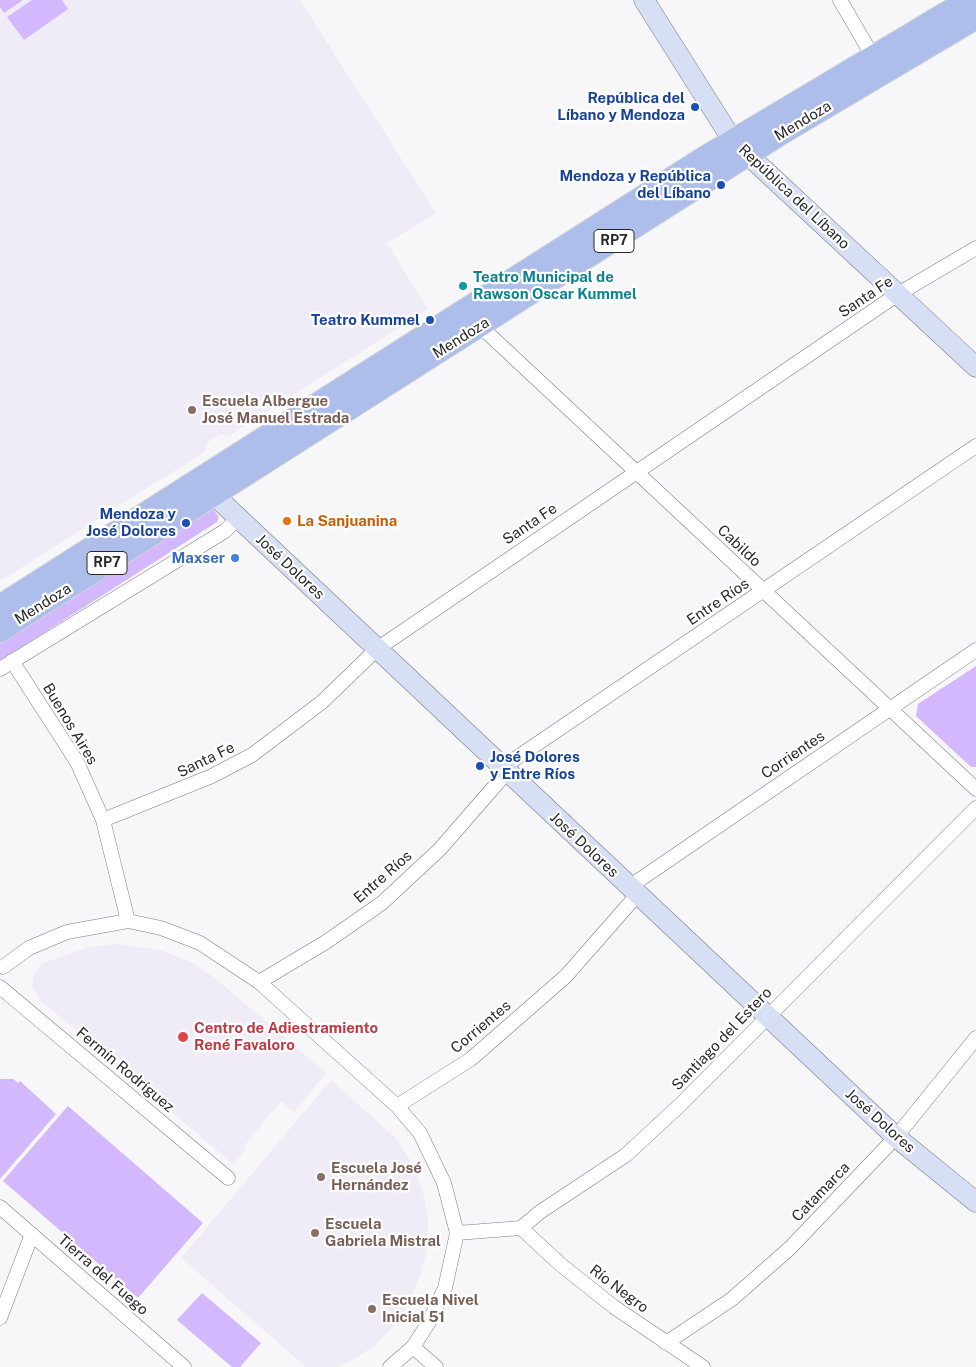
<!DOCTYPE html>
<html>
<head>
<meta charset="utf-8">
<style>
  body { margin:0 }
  canvas { display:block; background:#f7f6f9 }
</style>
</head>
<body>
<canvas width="976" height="1367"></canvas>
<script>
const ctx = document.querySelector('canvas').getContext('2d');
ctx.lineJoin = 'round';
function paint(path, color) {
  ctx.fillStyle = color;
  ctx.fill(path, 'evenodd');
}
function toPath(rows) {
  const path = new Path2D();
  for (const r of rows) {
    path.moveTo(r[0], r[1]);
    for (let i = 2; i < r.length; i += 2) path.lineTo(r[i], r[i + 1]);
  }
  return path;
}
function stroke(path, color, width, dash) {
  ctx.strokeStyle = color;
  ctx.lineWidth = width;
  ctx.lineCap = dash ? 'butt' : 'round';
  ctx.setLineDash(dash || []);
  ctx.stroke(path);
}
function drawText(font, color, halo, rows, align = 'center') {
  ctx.font = font + ' "Public Sans",sans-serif';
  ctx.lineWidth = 4.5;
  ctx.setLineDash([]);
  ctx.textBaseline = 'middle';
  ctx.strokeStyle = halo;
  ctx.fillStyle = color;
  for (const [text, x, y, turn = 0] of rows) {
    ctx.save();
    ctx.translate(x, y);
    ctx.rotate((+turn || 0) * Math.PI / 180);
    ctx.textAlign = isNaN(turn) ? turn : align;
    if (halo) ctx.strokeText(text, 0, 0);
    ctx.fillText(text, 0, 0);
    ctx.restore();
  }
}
const built = toPath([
  [0,0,300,0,436,213,387,243,428,309,227,437,222,434,217,436,206,444,206,451,0,581],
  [116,944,160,950,191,962,215,978,326,1073,294,1112,281,1101,244,1146,246,1149,233,1164,40,1000,32,987,34,974,41,964,86,948],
  [331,1080,396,1138,412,1163,422,1189,428,1218,428,1247,420,1276,407,1308,393,1327,374,1346,348,1363,337,1367,306,1367,181,1258]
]);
const green = toPath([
  [0,0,23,0,4,13,0,7],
  [32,0,62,0,68,9,24,40,7,17],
  [212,508,219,517,217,522,0,661,0,641],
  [976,666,976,767,971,767,916,716,918,704],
  [0,1079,13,1079,18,1083,20,1081,56,1114,0,1179],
  [68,1106,203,1223,138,1298,3,1181],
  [202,1293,261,1343,240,1367,232,1367,177,1320]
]);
const street = toPath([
  [840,0,876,62],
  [475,324,480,326,976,789],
  [12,661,77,762,103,820,128,921],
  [0,669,225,531,238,518],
  [503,767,976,446],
  [103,820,212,776,252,755,322,702,377,649,898,294,976,248],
  [629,887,976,650],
  [3,967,29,948,67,932,128,921,161,928,200,943,259,982,397,1106,420,1133,444,1183,457,1233,445,1288,429,1322,413,1347,390,1367],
  [259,982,326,942,382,903,440,849,507,772],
  [0,987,228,1178],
  [397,1106,471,1059,566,976,637,895],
  [0,1207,184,1367],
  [521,1228,560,1264,614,1307,703,1367],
  [457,1233,521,1228,540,1212,626,1155,681,1104,976,808],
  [0,1318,32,1234],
  [666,1343,732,1299,790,1248,896,1137,976,1038],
  [413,1347,436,1367]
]);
const secondary = toPath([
  [644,0,733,141,976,367],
  [205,482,214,495,896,1137,976,1202]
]);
const primary = toPath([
  [0,606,702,159,968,0],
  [0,631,782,133,976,18]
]);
const markers = [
  [695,107,5,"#1a4fb4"],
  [721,185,5,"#1a4fb4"],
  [463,286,5,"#0f9aa8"],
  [430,320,5,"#1a4fb4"],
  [192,410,5,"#8d6e63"],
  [287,521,5,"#e8710a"],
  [186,523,5,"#1a4fb4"],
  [235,558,5,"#3f7fe0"],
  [480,766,5,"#1a4fb4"],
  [183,1037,6,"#e0444e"],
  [321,1177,5,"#8d6e63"],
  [315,1233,5,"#8d6e63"],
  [372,1309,5,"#8d6e63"]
];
const shields = [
  [614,241,40],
  [107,563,40]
];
const shieldNames = [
  ["RP7",614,241],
  ["RP7",107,563]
];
const transitNames = [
  ["República del",685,98],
  ["Líbano y Mendoza",685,115],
  ["Mendoza y República",711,176],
  ["del Líbano",711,193],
  ["Teatro Kummel",420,320],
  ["Mendoza y",176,514],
  ["José Dolores",176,531],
  ["José Dolores",490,757,"left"],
  ["y Entre Ríos",490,774,"left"]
];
const streetNames = [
  ["Mendoza",803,121,-31],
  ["República del Líbano",794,197,43],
  ["Santa Fe",866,297,-34],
  ["Mendoza",461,338,-32],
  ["Santa Fe",530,524,-34],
  ["Cabildo",739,546,43],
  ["José Dolores",290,567,43],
  ["Entre Ríos",718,602,-34],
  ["Mendoza",43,604,-32],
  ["Buenos Aires",70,724,59],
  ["Corrientes",793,755,-34],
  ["Santa Fe",206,760,-26],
  ["José Dolores",584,845,43],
  ["Entre Ríos",383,877,-41],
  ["Corrientes",481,1027,-40],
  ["Santiago del Estero",722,1039,-46],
  ["Fermín Rodríguez",125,1070,40],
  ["José Dolores",880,1121,42],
  ["Catamarca",821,1192,-46],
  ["Tierra del Fuego",103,1275,41],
  ["Río Negro",619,1289,37]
];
const cultureNames = [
  ["Teatro Municipal de",473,277],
  ["Rawson Oscar Kummel",473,294]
];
const educationNames = [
  ["Escuela Albergue",202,401],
  ["José Manuel Estrada",202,418],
  ["Escuela José",331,1168],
  ["Hernández",331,1185],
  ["Escuela",325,1224],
  ["Gabriela Mistral",325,1241],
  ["Escuela Nivel",382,1300],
  ["Inicial 51",382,1317]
];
const foodNames = [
  ["La Sanjuanina",297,521]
];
const shopNames = [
  ["Maxser",225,558]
];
const healthNames = [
  ["Centro de Adiestramiento",194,1028],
  ["René Favaloro",194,1045]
];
paint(built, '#f0ecf7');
paint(green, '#d3b8fd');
stroke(street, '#7d7c7f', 15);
stroke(secondary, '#7d7c7f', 21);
stroke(primary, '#d4d4d4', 24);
stroke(street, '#fff', 14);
stroke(secondary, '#d6dff4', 20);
stroke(primary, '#acbee9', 22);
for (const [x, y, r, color] of markers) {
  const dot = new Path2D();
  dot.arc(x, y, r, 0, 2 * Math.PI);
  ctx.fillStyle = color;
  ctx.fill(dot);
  stroke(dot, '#fff', 2);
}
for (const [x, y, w] of shields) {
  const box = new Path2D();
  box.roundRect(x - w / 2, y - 11.5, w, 23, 4);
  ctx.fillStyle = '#fff';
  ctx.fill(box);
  stroke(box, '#29292a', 1);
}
drawText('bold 14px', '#29292a', null, shieldNames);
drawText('bold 15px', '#164399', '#fff', transitNames, 'right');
drawText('15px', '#29292a', '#fff', streetNames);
drawText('bold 15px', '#0d838f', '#fff', cultureNames, 'left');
drawText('bold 15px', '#785e54', '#fff', educationNames, 'left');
drawText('bold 15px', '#c56008', '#fff', foodNames, 'left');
drawText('bold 15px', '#366cbe', '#fff', shopNames, 'right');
drawText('bold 15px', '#be3a42', '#fff', healthNames, 'left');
</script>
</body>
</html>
